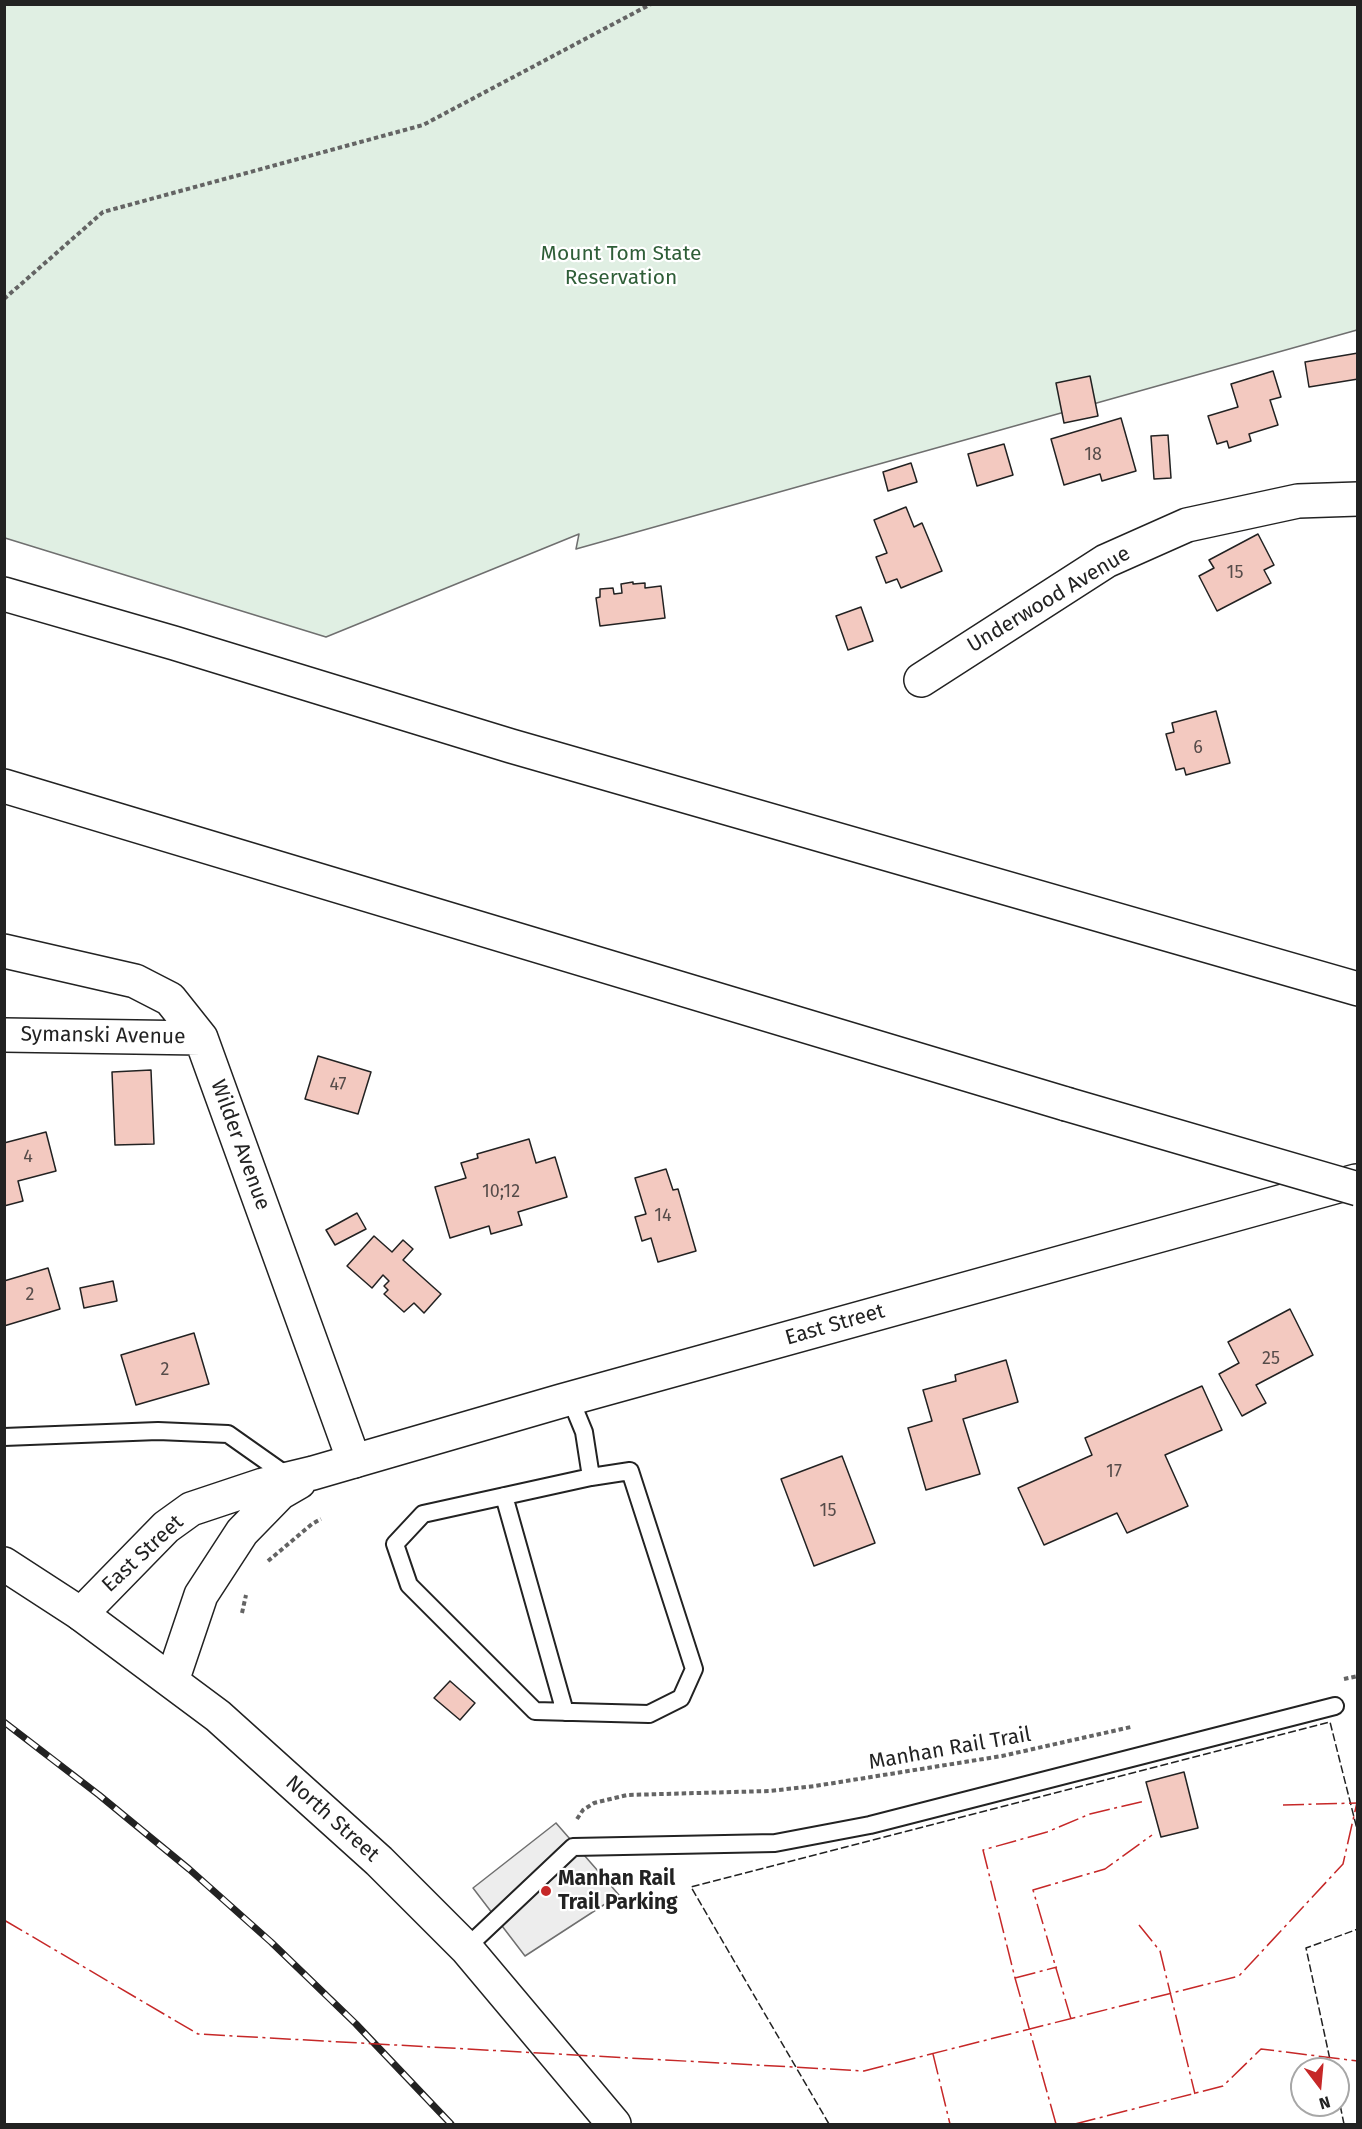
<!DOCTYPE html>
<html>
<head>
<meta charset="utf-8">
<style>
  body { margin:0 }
  #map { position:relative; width:1362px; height:2129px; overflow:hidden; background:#fff; font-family:"Fira Sans",sans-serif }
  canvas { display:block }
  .frame { position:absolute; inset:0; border:6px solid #222; pointer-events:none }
  .north { position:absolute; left:1290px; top:2057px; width:60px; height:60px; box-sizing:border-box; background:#fff; border:2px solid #a7a7a7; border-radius:50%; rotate:164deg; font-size:16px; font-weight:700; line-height:24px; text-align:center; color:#222 }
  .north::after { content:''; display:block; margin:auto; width:21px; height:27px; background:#c62828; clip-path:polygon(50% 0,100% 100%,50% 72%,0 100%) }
</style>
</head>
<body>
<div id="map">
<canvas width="1362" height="2129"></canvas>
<div class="frame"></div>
<div class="north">N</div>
</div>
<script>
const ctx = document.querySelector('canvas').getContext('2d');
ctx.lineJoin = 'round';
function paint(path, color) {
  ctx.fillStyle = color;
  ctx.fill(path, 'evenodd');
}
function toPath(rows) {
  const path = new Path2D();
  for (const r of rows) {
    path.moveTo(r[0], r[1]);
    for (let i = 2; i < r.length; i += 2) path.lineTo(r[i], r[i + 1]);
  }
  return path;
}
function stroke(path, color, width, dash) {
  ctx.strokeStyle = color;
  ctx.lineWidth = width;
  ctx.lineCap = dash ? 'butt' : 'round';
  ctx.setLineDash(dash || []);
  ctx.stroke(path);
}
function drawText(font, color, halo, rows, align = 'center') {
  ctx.font = font + ' "Fira Sans",sans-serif';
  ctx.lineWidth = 4.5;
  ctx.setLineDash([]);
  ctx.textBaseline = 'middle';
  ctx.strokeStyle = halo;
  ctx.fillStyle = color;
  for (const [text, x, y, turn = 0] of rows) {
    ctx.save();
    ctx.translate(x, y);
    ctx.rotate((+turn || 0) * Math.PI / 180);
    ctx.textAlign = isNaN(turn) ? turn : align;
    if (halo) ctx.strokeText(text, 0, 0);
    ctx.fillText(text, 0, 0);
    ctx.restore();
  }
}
const green = toPath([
  [4,5,1357,5,1357,330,576,549,579,534,326,637,5,538,4,5]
]);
const parking = toPath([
  [556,1823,619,1895,525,1956,473,1888,556,1823]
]);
const building = toPath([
  [1358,353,1358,379,1309,387,1305,362,1358,353],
  [1273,371,1281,397,1270,400,1278,425,1249,434,1251,441,1229,448,1227,441,1217,444,1208,416,1238,407,1231,384,1273,371],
  [1090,376,1098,416,1064,423,1056,383,1090,376],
  [1121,418,1136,471,1102,481,1100,474,1064,485,1051,439,1121,418],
  [1168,435,1171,478,1154,479,1151,436,1168,435],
  [1004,444,1013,475,977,486,968,454,1004,444],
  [911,463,917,482,888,491,883,472,911,463],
  [906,507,914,527,922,523,942,571,901,588,897,579,886,583,876,557,887,553,874,520,906,507],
  [1258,534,1274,565,1264,570,1271,583,1217,611,1199,576,1214,568,1209,560,1258,534],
  [633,582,633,584,645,583,645,588,661,586,665,618,600,626,596,598,600,597,600,589,613,588,614,594,622,593,621,584,633,582],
  [861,607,873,641,848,650,836,616,861,607],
  [1216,711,1230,763,1186,775,1184,768,1176,770,1166,734,1174,732,1172,723,1216,711],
  [318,1056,371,1072,358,1114,305,1099,318,1056],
  [151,1070,154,1144,115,1145,112,1072,151,1070],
  [46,1132,56,1171,18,1181,23,1201,4,1206,4,1143,46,1132],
  [529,1139,536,1163,555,1157,567,1197,518,1212,522,1225,491,1234,489,1226,450,1238,435,1187,466,1178,461,1163,478,1158,477,1154,529,1139],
  [666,1169,673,1190,678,1189,696,1251,658,1262,651,1238,642,1241,635,1217,646,1214,635,1178,666,1169],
  [357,1213,366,1229,335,1245,326,1230,357,1213],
  [374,1236,392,1252,403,1240,413,1249,403,1260,441,1294,424,1313,414,1303,404,1312,384,1294,388,1290,384,1286,389,1281,383,1275,372,1288,347,1266,374,1236],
  [48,1268,60,1309,4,1326,4,1281,48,1268],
  [113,1281,117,1301,84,1308,80,1288,113,1281],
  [1290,1309,1313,1355,1256,1385,1266,1403,1242,1416,1219,1374,1239,1363,1228,1342,1290,1309],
  [194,1333,209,1384,136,1405,121,1355,194,1333],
  [1006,1360,1018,1402,963,1419,980,1474,926,1490,908,1428,932,1421,923,1390,956,1381,955,1375,1006,1360],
  [1202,1386,1222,1430,1165,1455,1188,1506,1127,1533,1117,1513,1044,1545,1018,1488,1092,1455,1085,1438,1202,1386],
  [842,1456,875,1543,814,1566,781,1479,842,1456],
  [450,1681,475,1703,460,1720,434,1698,450,1681],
  [1184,1772,1198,1828,1161,1837,1146,1782,1184,1772]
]);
const path = toPath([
  [4,299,103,212,423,125,651,4],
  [268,1561,312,1524,321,1519],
  [242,1613,246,1595],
  [1344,1679,1358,1676],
  [577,1819,583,1810,594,1803,627,1795,769,1791,815,1786,1002,1756,1131,1727]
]);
const service = toPath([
  [570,1398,584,1432,591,1477,423,1514,395,1544,409,1585,535,1711,649,1714,681,1698,694,1669,630,1471,591,1477],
  [4,1437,158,1431,228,1434,289,1477],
  [504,1496,565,1712],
  [466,1948,573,1847,775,1843,870,1825,1335,1706]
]);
const minor = toPath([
  [921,680,1106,561,1187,525,1298,501,1358,499],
  [4,951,135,981,170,999,201,1038,354,1461],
  [4,1035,201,1038]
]);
const secondary = toPath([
  [81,1614,166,1527,191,1509,263,1485,313,1473,561,1401,1356,1181],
  [172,1681,201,1595,242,1532,280,1493,299,1482]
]);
const primary = toPath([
  [4,1564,81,1614,218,1716,379,1861,466,1948,614,2124]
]);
const motorway = toPath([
  [4,594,174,643,511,746,1358,989],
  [4,786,1066,1104]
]);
const rail = toPath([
  [4,1722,99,1795,189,1869,271,1942,356,2024,451,2124]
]);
const motorwayBridge = toPath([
  [1066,1104,1358,1189]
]);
const fence = toPath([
  [1332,2069,1306,1948,1358,1929],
  [1338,2095,1344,2124],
  [829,2124,691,1887,1330,1722,1358,1833]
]);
const power = toPath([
  [1283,1805,1358,1803],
  [4,1920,198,2034,864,2071,1239,1976,1343,1864,1358,1798],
  [1139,1925,1160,1951,1195,2094],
  [1015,1978,1057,1967],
  [1071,2019,1033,1890,1105,1869,1152,1835],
  [933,2054,950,2124],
  [1056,2124,1015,1978,983,1850,1047,1832,1090,1814,1145,1801],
  [1075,2124,1223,2086,1261,2049,1358,2061]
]);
const markers = [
  [546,1891,6,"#c62828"]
];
const numberNames = [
  ["18",1093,455],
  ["15",1235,573],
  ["6",1198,748],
  ["47",338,1085],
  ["4",28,1157],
  ["10;12",501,1192],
  ["14",663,1216],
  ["2",30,1295],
  ["25",1271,1359],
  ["2",165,1370],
  ["17",1114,1472],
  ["15",828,1511]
];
const parkNames = [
  ["Mount Tom State",621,254],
  ["Reservation",621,278]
];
const streetNames = [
  ["Underwood Avenue",1049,600,-31],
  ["Symanski Avenue",103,1036,1],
  ["Wilder Avenue",240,1145,70],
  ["East Street",835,1325,-16],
  ["East Street",143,1554,-43],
  ["Manhan Rail Trail",950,1749,-10],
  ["North Street",332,1819,42]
];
const poiNames = [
  ["Manhan Rail",558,1879],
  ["Trail Parking",558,1903]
];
paint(green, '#e0efe3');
stroke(green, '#6f6f6f', 1.5);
paint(parking, '#ededed');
stroke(parking, '#6f6f6f', 1.5);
paint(building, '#f3c9c0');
stroke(building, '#222', 1.5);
stroke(service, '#222', 20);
stroke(minor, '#222', 36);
stroke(secondary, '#222', 36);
stroke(primary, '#222', 36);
stroke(motorway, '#222', 36);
stroke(path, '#646464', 4, [4.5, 3]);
stroke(service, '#fff', 16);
stroke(minor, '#fff', 33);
stroke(secondary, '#fff', 33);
stroke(primary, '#fff', 33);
stroke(motorway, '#fff', 33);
stroke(rail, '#222', 7);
stroke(rail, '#fff', 4.5, [14]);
stroke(motorwayBridge, '#222', 36, []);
stroke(motorwayBridge, '#fff', 33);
stroke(fence, '#222', 1.5, [8, 3]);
stroke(power, '#c62828', 1.5, [21, 4.5, 3, 4.5]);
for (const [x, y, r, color] of markers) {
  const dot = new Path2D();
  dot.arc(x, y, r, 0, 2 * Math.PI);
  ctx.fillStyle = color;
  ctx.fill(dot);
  stroke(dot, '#fff', 2);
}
drawText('18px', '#564c4a', null, numberNames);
drawText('21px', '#2f5e38', '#fff', parkNames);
drawText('21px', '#222', '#fff', streetNames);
drawText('bold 21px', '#222', '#fff', poiNames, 'left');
</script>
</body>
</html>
